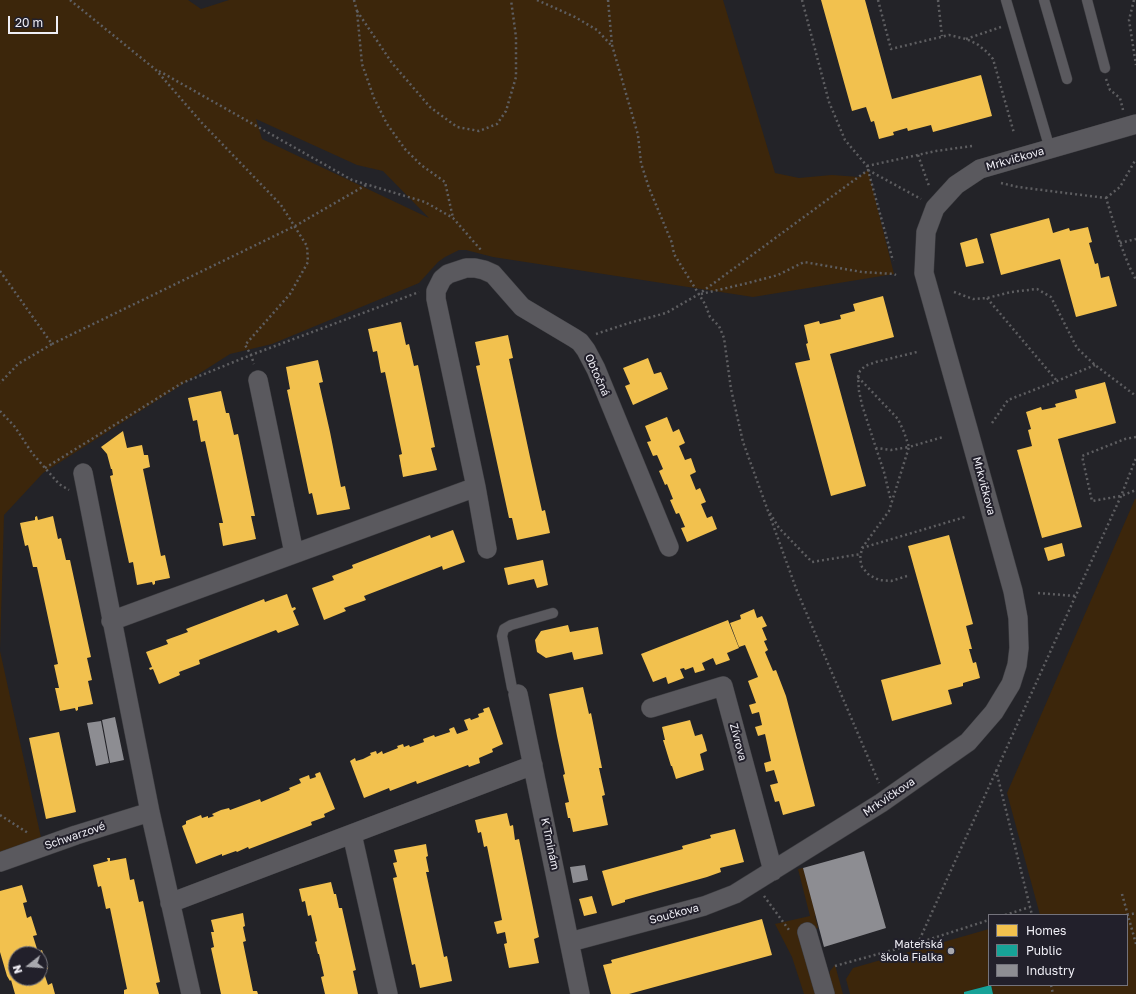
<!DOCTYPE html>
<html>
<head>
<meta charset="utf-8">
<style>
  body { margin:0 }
  #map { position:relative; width:1136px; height:994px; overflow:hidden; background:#232328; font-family:"Golos Text",sans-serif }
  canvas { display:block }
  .legend { position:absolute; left:988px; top:914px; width:140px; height:72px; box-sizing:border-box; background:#22202b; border:1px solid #74737c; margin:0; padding:5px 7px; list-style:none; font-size:12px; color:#f0eff6 }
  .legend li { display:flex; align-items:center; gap:8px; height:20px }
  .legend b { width:20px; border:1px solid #74737c }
  .north { position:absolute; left:8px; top:946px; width:40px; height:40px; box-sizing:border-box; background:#22202b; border:1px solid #74737c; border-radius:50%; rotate:253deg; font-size:11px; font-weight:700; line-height:16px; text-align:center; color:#f0eff6 }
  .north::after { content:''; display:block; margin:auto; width:14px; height:18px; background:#a8a8ae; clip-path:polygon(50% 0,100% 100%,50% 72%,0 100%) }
  .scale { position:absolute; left:8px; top:16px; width:50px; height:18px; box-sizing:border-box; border:2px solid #f0eff6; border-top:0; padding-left:5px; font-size:12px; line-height:14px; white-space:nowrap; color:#f0eff6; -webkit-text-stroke:3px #22202b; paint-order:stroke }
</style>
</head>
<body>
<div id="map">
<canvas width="1136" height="994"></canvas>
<ul class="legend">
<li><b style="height:11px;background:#f2c14e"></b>Homes</li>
<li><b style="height:11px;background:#17a398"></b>Public</li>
<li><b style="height:11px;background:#8d8d92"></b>Industry</li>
</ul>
<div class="north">N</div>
<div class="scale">20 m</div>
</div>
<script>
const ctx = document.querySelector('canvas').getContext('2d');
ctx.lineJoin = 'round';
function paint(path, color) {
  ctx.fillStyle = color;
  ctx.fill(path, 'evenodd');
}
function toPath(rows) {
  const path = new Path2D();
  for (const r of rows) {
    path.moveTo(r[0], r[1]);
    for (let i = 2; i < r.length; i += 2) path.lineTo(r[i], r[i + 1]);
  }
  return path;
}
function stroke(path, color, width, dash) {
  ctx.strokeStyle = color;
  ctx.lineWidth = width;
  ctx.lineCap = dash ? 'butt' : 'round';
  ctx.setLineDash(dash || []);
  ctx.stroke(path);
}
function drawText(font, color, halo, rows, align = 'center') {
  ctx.font = font + ' "Golos Text",sans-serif';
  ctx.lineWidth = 4;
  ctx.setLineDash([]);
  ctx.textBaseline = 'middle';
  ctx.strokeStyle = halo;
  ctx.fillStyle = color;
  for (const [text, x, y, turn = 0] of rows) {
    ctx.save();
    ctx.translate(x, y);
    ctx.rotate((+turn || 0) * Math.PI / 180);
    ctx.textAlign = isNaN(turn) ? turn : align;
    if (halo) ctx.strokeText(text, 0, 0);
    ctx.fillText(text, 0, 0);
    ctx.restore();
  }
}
const green = toPath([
  [0,0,188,0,201,9,229,0,723,0,775,173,799,178,832,175,859,177,868,170,894,274,753,297,493,257,466,250,459,250,445,257,438,262,419,283,272,344,230,354,43,473,4,515,0,650],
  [256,119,357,165,383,171,429,218,262,139],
  [1135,499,1136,499,1136,994,993,994,991,985,1127,985,1127,915,1040,915,1007,793],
  [0,651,42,842,0,855],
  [803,868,816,915,815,916,818,928,803,933,820,994,804,994,792,957,775,924,810,916,798,869],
  [989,929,990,985,964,992,964,994,850,994,846,979,853,968],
  [835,965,843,994,830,994,828,985,830,971]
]);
const homes = toPath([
  [821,0,865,0,892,99,981,75,992,116,933,132,931,125,908,131,907,128,893,132,894,135,879,139,874,121,871,122,866,107,852,111],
  [1049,218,1053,233,1069,228,1070,231,1088,227,1092,242,1089,243,1095,264,1098,263,1101,278,1109,276,1117,306,1076,317,1060,259,1001,275,990,234],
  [977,238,984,263,966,267,960,243],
  [883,296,894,337,830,354,866,486,831,496,795,363,810,360,806,344,808,343,804,325,819,321,820,324,841,319,840,315,855,311,853,304],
  [401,322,406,345,409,344,414,366,418,365,435,447,431,448,437,470,403,477,399,455,402,454,385,372,381,373,377,351,373,352,368,329],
  [508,335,513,358,509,359,530,457,542,511,545,510,550,533,517,540,512,518,509,518,476,366,480,365,475,342],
  [648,358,654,374,661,372,668,389,633,405,625,386,630,384,623,368],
  [318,360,323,382,319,383,330,432,341,487,345,486,350,509,317,515,312,493,309,494,287,390,290,389,286,367],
  [1105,382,1116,423,1058,439,1082,527,1042,538,1017,450,1032,446,1028,430,1031,429,1026,412,1041,407,1042,410,1056,407,1055,404,1077,398,1075,390],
  [221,391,226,413,229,413,234,435,238,434,255,516,251,516,256,539,223,546,219,523,223,523,205,441,201,442,197,420,193,421,188,398],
  [667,417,673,432,679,429,685,443,679,446,685,460,691,458,696,472,690,475,696,490,700,488,706,502,701,504,707,518,712,516,717,529,687,542,681,528,685,527,679,513,676,514,670,500,673,499,667,484,665,485,659,471,663,469,657,455,653,456,647,442,651,441,645,426],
  [123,431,127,448,142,445,144,455,148,455,150,467,143,469,161,556,165,555,170,578,155,581,155,584,153,585,152,582,137,585,133,562,129,563,110,476,113,475,112,469,111,469,107,454,101,447],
  [37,516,38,520,53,516,58,539,61,538,66,560,70,560,91,657,87,658,92,680,88,681,93,704,78,707,78,710,76,711,75,708,60,711,55,688,59,688,54,665,58,664,44,599,37,567,33,567,28,545,25,546,20,523,35,520,35,517],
  [453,530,465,562,443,570,442,566,364,596,366,600,344,608,346,611,324,620,312,588,334,580,332,576,353,568,352,565,430,535,431,538],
  [949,535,973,624,966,626,972,649,969,649,973,663,976,662,980,678,963,683,963,686,948,690,952,704,892,721,881,680,941,664,908,546],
  [1062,543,1065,556,1048,561,1044,548],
  [543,560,548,585,537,588,534,579,508,585,504,568],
  [287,594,292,608,295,607,296,609,293,611,299,625,278,633,276,630,199,660,200,664,179,672,180,675,159,684,153,669,150,670,149,668,152,667,146,652,168,644,166,640,188,632,186,629,264,599,265,602],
  [754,609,757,618,762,616,767,626,762,628,767,640,764,641,768,650,765,652,773,671,776,670,786,696,815,806,783,815,779,801,775,802,770,785,778,783,774,770,766,772,764,763,771,761,765,734,758,736,755,727,762,725,759,712,752,714,749,705,756,703,748,681,758,677,745,645,739,647,730,623,741,619,740,615],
  [728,620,739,648,727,653,730,660,716,665,713,658,702,663,705,670,695,673,693,667,685,670,684,668,680,669,684,678,668,684,666,677,653,682,641,654],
  [568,625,570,632,598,627,603,654,574,660,572,652,546,658,537,652,535,640,541,631],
  [583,687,589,714,591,713,602,768,599,768,605,795,602,796,608,825,573,832,570,818,568,818,565,803,569,802,563,775,565,774,557,736,549,694],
  [489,707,503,744,492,749,493,752,479,758,480,763,469,767,468,765,417,784,416,781,390,791,389,788,364,798,350,761,355,758,356,761,363,759,371,755,370,753,376,751,377,754,382,751,383,754,398,748,397,746,403,744,404,747,409,745,410,747,424,742,423,739,434,735,435,737,450,732,449,729,454,727,457,734,468,730,464,720,470,718,471,720,479,717,478,714,484,712,483,709],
  [690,720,695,736,702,734,705,743,707,751,700,754,704,770,676,779,672,766,671,766,663,740,665,740,662,727],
  [59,732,76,812,46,819,29,738],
  [320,772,335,809,324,814,325,817,311,822,312,825,249,849,248,847,237,852,236,851,222,856,222,854,196,864,182,826,186,824,186,821,201,815,202,818,208,816,208,818,214,816,212,814,221,810,229,808,230,810,260,799,261,802,290,790,289,788,301,783,299,779,309,775,310,779,316,777,315,774],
  [507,813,510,826,513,825,515,840,519,839,539,937,534,939,539,963,509,968,504,944,507,943,505,932,497,934,494,922,502,920,487,846,484,847,481,832,478,833,475,820],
  [735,829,744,862,720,868,721,872,707,877,625,900,625,902,612,906,602,871,683,849,682,846,711,838,710,835],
  [426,844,428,856,426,857,429,872,426,872,444,957,447,956,452,981,420,988,415,964,412,965,393,878,397,877,393,863,397,862,394,850],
  [107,858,110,858,110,861,126,858,130,880,134,879,139,902,143,901,160,982,156,983,159,994,124,994,124,990,127,989,110,908,106,909,101,886,98,887,93,865,108,861],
  [331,882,334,894,336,894,339,908,342,908,356,970,353,971,358,994,325,994,321,977,324,976,319,954,318,954,315,942,317,941,311,915,308,916,305,901,302,902,299,889],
  [22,885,27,902,23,903,27,918,31,916,37,935,33,936,38,952,42,950,48,969,43,970,48,985,52,983,55,994,15,994,11,980,10,981,7,976,0,952,0,891],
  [16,954,40,954,40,978,16,978],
  [592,896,597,913,584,916,579,899],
  [243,913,245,926,243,927,246,941,243,942,253,991,257,991,258,994,221,994,211,948,214,947,211,932,214,932,211,920],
  [762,919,772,955,629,994,611,994,603,965,612,963,611,960]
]);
const public = toPath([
  [991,985,993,994,964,994,964,992]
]);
const industry = toPath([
  [115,717,124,760,110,763,102,720],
  [101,721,109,763,96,766,87,723],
  [864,851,886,928,824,947,803,868],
  [585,865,588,880,573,883,570,867]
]);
const path = toPath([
  [70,0,156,70,202,123,281,205,307,246,308,262,290,294,245,345,251,355,254,364],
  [354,0,357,11,362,64,374,98,387,124,405,149,421,165,445,182,453,218],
  [537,0,575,17,597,30,611,45],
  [608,0,612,45,638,135,641,163,649,188,672,243,674,254,705,304,710,317,719,326,724,338,731,389,743,442,797,591,879,783],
  [802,0,829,102,845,140,867,166,868,170,921,199],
  [878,0,891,49,949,35,966,39,977,44,987,52,993,59,1014,133],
  [938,0,942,36],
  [1134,0,1129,20,1136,65],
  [357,11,392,63,430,107,457,127,479,131,497,124,506,111,516,77,516,37,511,0],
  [966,39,1001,27],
  [159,71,352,180,425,202,453,218,481,250],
  [1106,79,1110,90,1120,98,1123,110],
  [918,155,929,186],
  [867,166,936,151,972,146],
  [1001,183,1018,187,1106,198,1120,243,1129,266,1136,280],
  [1106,198,1120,187,1136,159],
  [1120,243,1136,239],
  [0,271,52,344,18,364,0,383],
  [954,292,973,299,987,298,1011,292,1037,289,1051,297,1077,348,1095,365,1136,396],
  [701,294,748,283,778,275,804,262,862,272,894,274,896,275],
  [987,298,1057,381],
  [596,334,629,323,666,313,699,294,868,170,893,261],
  [52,344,295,226,366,185],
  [858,377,898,419,904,432,909,447,891,450,876,448,862,405,859,391,858,377,860,371,865,366,876,362,917,352],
  [0,411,15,427,32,453,59,484,69,490],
  [992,423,1008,400,1057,381,1095,365],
  [1136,437,1125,439,1082,456,1092,501,1121,496,1136,490],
  [876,448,884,472,891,501],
  [45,468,182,383,251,355,419,292],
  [770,513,779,528,812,562,861,554],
  [862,548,965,517],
  [907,576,891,581,879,580,869,575,862,567,860,559,862,548,889,511,909,447,943,437],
  [1038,593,1075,596],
  [996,770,1032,915],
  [0,815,28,833],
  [1122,894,1136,944],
  [764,896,789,930],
  [1005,915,1030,907],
  [1127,915,1136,913],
  [918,943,989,920],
  [835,966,918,943,1121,496,1136,458],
  [1051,985,1053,994]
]);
const lane = toPath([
  [1006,0,1050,149],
  [1044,0,1067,79],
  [1087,0,1105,68],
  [518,694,512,688,502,636,504,629,511,625,553,613]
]);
const street = toPath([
  [258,380,294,553],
  [83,473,150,812,191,994],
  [487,549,476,487,436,299,436,291,442,279,448,274,466,268,475,268,484,270,493,274,522,307,574,338,580,342,586,350,596,369,669,547],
  [111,621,476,487],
  [518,694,580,994],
  [651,708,723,686,773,871],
  [352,834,388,994],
  [0,862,76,835,150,812],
  [170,903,533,765],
  [807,932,825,994],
  [570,942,704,906,735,894,881,803,968,742,994,712,1011,684,1017,665,1019,648,1018,618,1013,591,968,429,924,273,926,232,935,208,956,185,980,169,1136,124]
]);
const markers = [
  [951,951,4,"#a8a8ae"]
];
const streetNames = [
  ["Mrkvičkova",1015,159,-16],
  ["Obtočná",597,375,66],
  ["Mrkvičkova",984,486,75],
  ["Zívrova",738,742,75],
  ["Mrkvičkova",889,797,-34],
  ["Schwarzové",75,836,-19],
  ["K Trninám",550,844,78],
  ["Součkova",674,914,-15]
];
const poiNames = [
  ["Mateřská",943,945],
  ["škola Fialka",943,958]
];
paint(green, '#3c260b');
paint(homes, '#f2c14e');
paint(public, '#17a398');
paint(industry, '#8d8d92');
stroke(lane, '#3e3e42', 11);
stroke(street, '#3e3e42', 20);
stroke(path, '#5e5e61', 2.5, [2, 3]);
stroke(lane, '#5a595e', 10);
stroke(street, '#5a595e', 19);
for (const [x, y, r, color] of markers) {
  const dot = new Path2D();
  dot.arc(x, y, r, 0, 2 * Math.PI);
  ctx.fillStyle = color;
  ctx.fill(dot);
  stroke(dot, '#22202b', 1.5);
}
drawText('11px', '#f0eff6', '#22202b', streetNames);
drawText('11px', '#f0eff6', '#22202b', poiNames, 'right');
</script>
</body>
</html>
